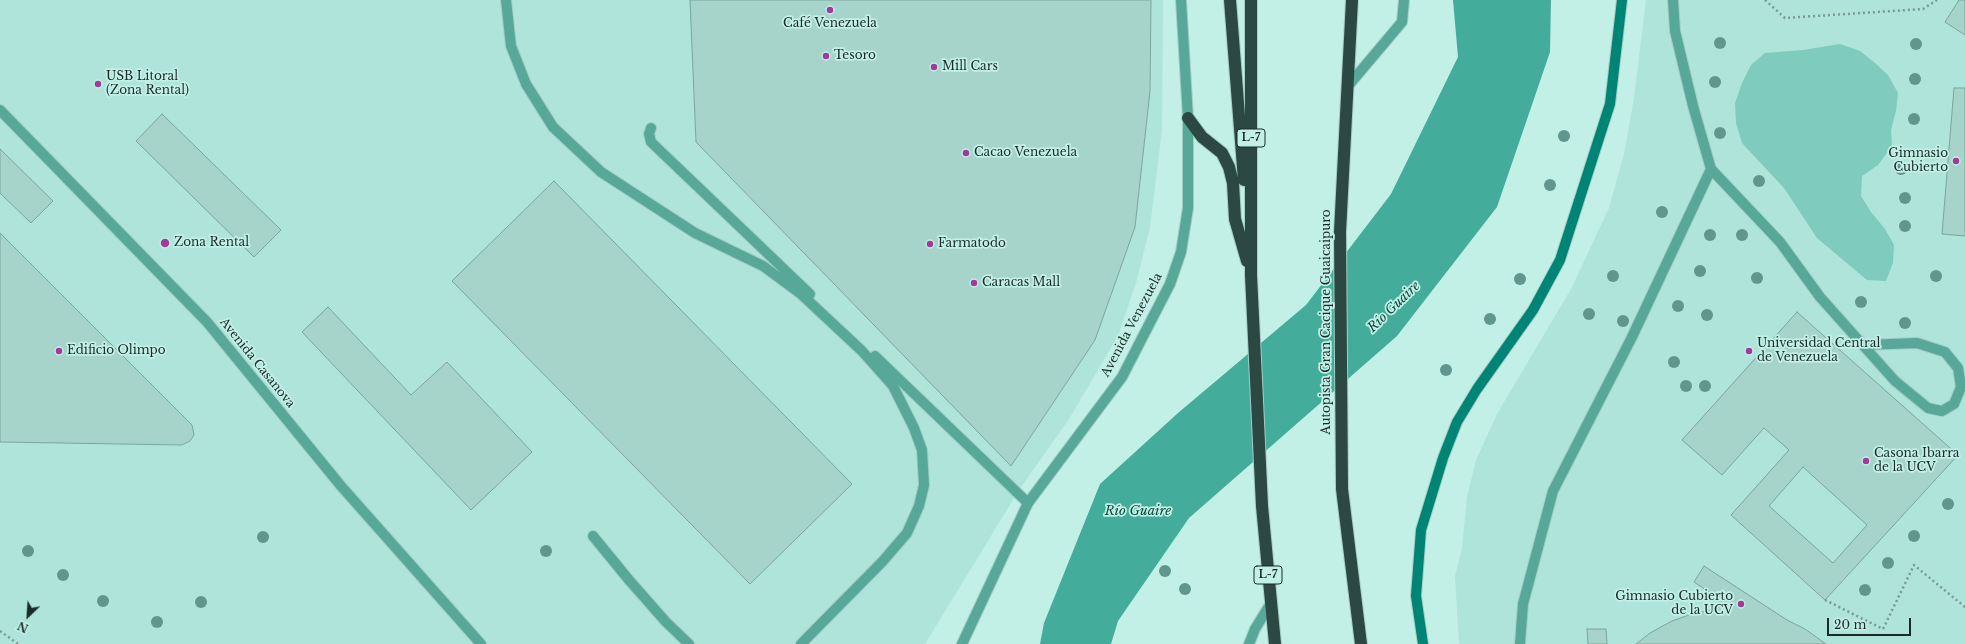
<!DOCTYPE html>
<html>
<head>
<meta charset="utf-8">
<style>
  body { margin:0 }
  #map { position:relative; width:1965px; height:644px; overflow:hidden; background:#c2f0e6; font-family:"Libre Baskerville",serif }
  canvas { display:block }
  .north { position:absolute; left:8px; top:596px; width:40px; height:40px; -webkit-text-stroke:3px #c2f0e6; paint-order:stroke; rotate:205deg; font-size:11px; font-weight:700; line-height:16px; text-align:center; color:#1a2b28 }
  .north::after { content:''; display:block; margin:auto; width:14px; height:18px; background:#1a2b28; clip-path:polygon(50% 0,100% 100%,50% 72%,0 100%) }
  .scale { position:absolute; left:1827px; top:618px; width:84px; height:18px; box-sizing:border-box; border:2px solid #1a2b28; border-top:0; padding-left:5px; font-size:12px; line-height:14px; white-space:nowrap; color:#1a2b28; -webkit-text-stroke:3px #c2f0e6; paint-order:stroke }
</style>
</head>
<body>
<div id="map">
<canvas width="1965" height="644"></canvas>
<div class="north">N</div>
<div class="scale">20 m</div>
</div>
<script>
const ctx = document.querySelector('canvas').getContext('2d');
ctx.lineJoin = 'round';
function paint(path, color) {
  ctx.fillStyle = color;
  ctx.fill(path, 'evenodd');
}
function toPath(rows) {
  const path = new Path2D();
  for (const r of rows) {
    path.moveTo(r[0], r[1]);
    for (let i = 2; i < r.length; i += 2) path.lineTo(r[i], r[i + 1]);
  }
  return path;
}
function stroke(path, color, width, dash) {
  ctx.strokeStyle = color;
  ctx.lineWidth = width;
  ctx.lineCap = dash ? 'butt' : 'round';
  ctx.setLineDash(dash || []);
  ctx.stroke(path);
}
function drawText(font, color, halo, rows, align = 'center') {
  ctx.font = font + ' "Libre Baskerville",serif';
  ctx.lineWidth = 3.5;
  ctx.setLineDash([]);
  ctx.textBaseline = 'middle';
  ctx.strokeStyle = halo;
  ctx.fillStyle = color;
  for (const [text, x, y, turn = 0] of rows) {
    ctx.save();
    ctx.translate(x, y);
    ctx.rotate((+turn || 0) * Math.PI / 180);
    ctx.textAlign = isNaN(turn) ? turn : align;
    if (halo) ctx.strokeText(text, 0, 0);
    ctx.fillText(text, 0, 0);
    ctx.restore();
  }
}
const built = toPath([
  [0,0,1163,0,1162,130,1150,227,1136,283,1118,336,1069,419,1019,490,925,644,0,644],
  [1646,0,1965,0,1965,644,1459,644,1455,576,1462,548,1467,497,1476,460,1497,414,1571,289,1609,208,1624,154,1634,98]
]);
const green = toPath([
  [1840,44,1860,51,1875,63,1888,75,1898,93,1896,111,1891,130,1892,146,1878,165,1862,176,1861,196,1871,212,1885,229,1894,245,1893,263,1886,281,1867,280,1817,238,1784,188,1742,143,1736,123,1735,103,1742,83,1751,65,1765,53,1803,50]
]);
const water = toPath([
  [1453,0,1551,0,1550,52,1497,207,1397,336,1189,518,1118,621,1111,644,1040,644,1044,623,1100,484,1178,413,1306,305,1391,194,1458,57]
]);
const building = toPath([
  [690,0,1151,0,1150,91,1135,227,1095,340,1011,466,696,142,690,0],
  [1959,0,1965,0,1965,35,1945,22,1959,0],
  [1954,88,1965,88,1965,236,1942,234,1954,88],
  [162,114,281,230,254,257,136,141,162,114],
  [0,149,53,201,31,223,0,193,0,149],
  [554,181,852,484,750,584,452,281,554,181],
  [0,233,192,425,194,435,190,441,182,445,0,442,0,233],
  [328,307,411,395,447,362,532,452,471,510,302,332,328,307],
  [1797,312,1958,455,1825,600,1731,515,1789,450,1764,428,1722,475,1682,440,1797,312],
  [1803,467,1867,525,1833,563,1769,506,1803,467],
  [1704,566,1787,620,1805,629,1826,644,1636,644,1650,633,1672,621,1692,614,1716,609,1719,603,1718,598,1694,582,1704,566],
  [1587,629,1606,629,1607,644,1588,644,1587,629]
]);
const path = toPath([
  [1765,0,1785,18,1923,9,1937,0],
  [1825,600,1883,629,1914,565,1965,607],
  [0,631,18,644]
]);
const lane = toPath([
  [506,0,511,46,526,84,553,127,601,172,695,233,763,266,801,294,862,351,893,386,914,428,922,450,924,485,919,506,907,533,883,561,801,644],
  [1673,0,1675,31,1693,106,1711,169,1780,242,1820,297,1895,381,1928,408,1942,411,1954,404,1961,387,1958,368,1945,352,1917,343,1864,345],
  [1348,86,1402,22,1404,0],
  [651,128,649,134,651,142,810,294],
  [875,356,1028,503],
  [593,536,629,580,666,622,689,644],
  [1249,644,1255,629,1271,603],
  [1520,644,1523,604,1553,491,1632,337,1711,169]
]);
const street = toPath([
  [0,110,207,322,341,486,481,644],
  [962,644,1028,503,1122,377,1170,284,1181,252,1188,208,1188,118,1181,0]
]);
const secondary = toPath([
  [1423,644,1416,596,1421,530,1443,458,1457,422,1477,389,1533,310,1560,260,1610,104,1622,0]
]);
const highway = toPath([
  [1230,0,1244,180],
  [1251,0,1251,275,1262,506,1275,644],
  [1352,0,1340,232,1342,489,1361,644],
  [1188,118,1202,137,1222,153,1229,167,1233,183,1235,219,1247,261]
]);
const trees = [
  [1720,43],
  [1916,44],
  [1915,79],
  [1715,82],
  [1914,119],
  [1720,133],
  [1564,136],
  [1901,169],
  [1759,181],
  [1550,185],
  [1905,198],
  [1662,212],
  [1905,226],
  [1710,235],
  [1742,235],
  [1700,271],
  [1613,276],
  [1936,276],
  [1757,278],
  [1520,279],
  [1861,302],
  [1678,306],
  [1589,314],
  [1707,315],
  [1490,319],
  [1623,321],
  [1905,323],
  [1674,362],
  [1446,370],
  [1686,386],
  [1705,386],
  [1948,504],
  [1914,536],
  [263,537],
  [28,551],
  [546,551],
  [1888,563],
  [1165,571],
  [63,575],
  [1185,589],
  [1865,590],
  [103,601],
  [201,602],
  [157,622]
];
const markers = [
  [830,10,4,"#a2399b"],
  [826,56,4,"#a2399b"],
  [934,67,4,"#a2399b"],
  [98,84,4,"#a2399b"],
  [966,153,4,"#a2399b"],
  [1956,161,4,"#a2399b"],
  [165,243,5,"#a2399b"],
  [930,244,4,"#a2399b"],
  [974,283,4,"#a2399b"],
  [59,351,4,"#a2399b"],
  [1749,351,4,"#a2399b"],
  [1866,461,4,"#a2399b"],
  [1741,604,4,"#a2399b"]
];
const shields = [
  [1251,138,28],
  [1268,575,28]
];
const shieldNames = [
  ["L-7",1251,138],
  ["L-7",1268,575]
];
const poiNames = [
  ["Café Venezuela",830,24,"center"],
  ["Tesoro",834,56],
  ["Mill Cars",942,67],
  ["USB Litoral",106,77],
  ["(Zona Rental)",106,91],
  ["Cacao Venezuela",974,153],
  ["Gimnasio",1948,154,"right"],
  ["Cubierto",1948,168,"right"],
  ["Zona Rental",174,243],
  ["Farmatodo",938,244],
  ["Caracas Mall",982,283],
  ["Universidad Central",1757,344],
  ["de Venezuela",1757,358],
  ["Edificio Olimpo",67,351],
  ["Casona Ibarra",1874,454],
  ["de la UCV",1874,468],
  ["Gimnasio Cubierto",1733,597,"right"],
  ["de la UCV",1733,611,"right"]
];
const streetNames = [
  ["Autopista Gran Cacique Guaicaipuro",1327,322,-90],
  ["Avenida Venezuela",1132,325,-62],
  ["Avenida Casanova",257,363,51]
];
const waterNames = [
  ["Río Guaire",1394,307,-44],
  ["Río Guaire",1138,511]
];
paint(built, '#aee4d9');
paint(green, '#7fcbbd');
paint(water, '#44ac9b');
paint(building, '#a7d4ca');
stroke(building, '#7ba69d', 1);
stroke(lane, '#a4cdc4', 12);
stroke(street, '#a4cdc4', 12);
stroke(secondary, '#a4cdc4', 12);
stroke(highway, '#a4cdc4', 14);
stroke(path, '#799a93', 2.5, [2, 3]);
stroke(lane, '#57a899', 10);
stroke(street, '#57a899', 10);
stroke(secondary, '#008475', 10);
stroke(highway, '#2b4843', 12);
ctx.fillStyle = '#60968d';
for (const [x, y] of trees) {
  ctx.beginPath();
  ctx.arc(x, y, 6, 0, 2 * Math.PI);
  ctx.fill();
}
for (const [x, y, r, color] of markers) {
  const dot = new Path2D();
  dot.arc(x, y, r, 0, 2 * Math.PI);
  ctx.fillStyle = color;
  ctx.fill(dot);
  stroke(dot, '#c2f0e6', 1.5);
}
for (const [x, y, w] of shields) {
  const box = new Path2D();
  box.roundRect(x - w / 2, y - 9, w, 18, 3);
  ctx.fillStyle = '#c2f0e6';
  ctx.fill(box);
  stroke(box, '#1a2b28', 1);
}
drawText('bold 11px', '#1a2b28', null, shieldNames);
drawText('12px', '#1a2b28', '#c2f0e6', poiNames, 'left');
drawText('12px', '#1a2b28', '#c2f0e6', streetNames);
drawText('italic 13px', '#0b4940', '#c2f0e6', waterNames);
</script>
</body>
</html>
